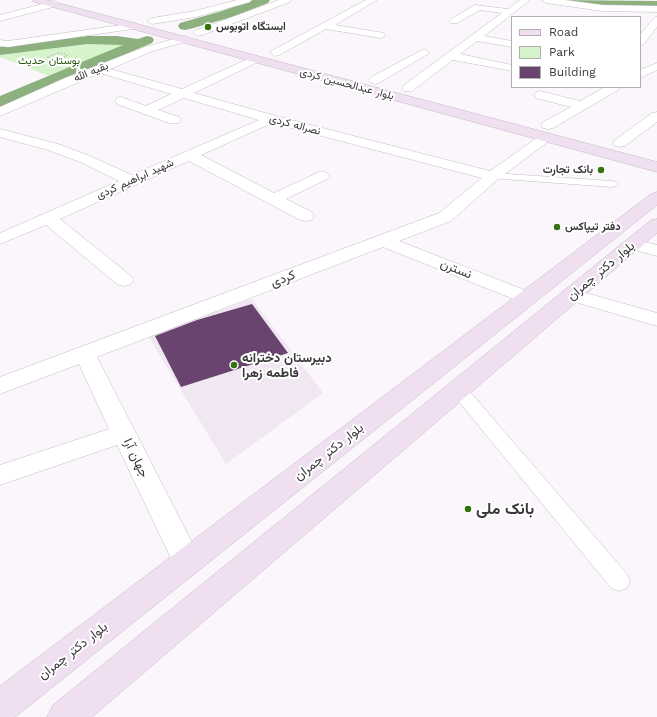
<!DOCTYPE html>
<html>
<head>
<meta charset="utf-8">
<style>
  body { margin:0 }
  #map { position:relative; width:657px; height:717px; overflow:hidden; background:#fbf6fb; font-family:"Work Sans",sans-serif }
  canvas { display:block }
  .legend { position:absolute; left:511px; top:16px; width:130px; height:72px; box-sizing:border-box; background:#fff; border:1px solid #b0afb0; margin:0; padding:5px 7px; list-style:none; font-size:12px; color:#393739 }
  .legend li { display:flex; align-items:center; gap:8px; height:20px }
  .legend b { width:20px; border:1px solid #b0afb0 }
</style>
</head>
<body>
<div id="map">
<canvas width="657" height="717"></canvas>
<ul class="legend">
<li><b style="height:5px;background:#efdff1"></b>Road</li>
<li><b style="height:11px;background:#d6f3cc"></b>Park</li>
<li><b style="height:11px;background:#69446e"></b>Building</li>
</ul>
</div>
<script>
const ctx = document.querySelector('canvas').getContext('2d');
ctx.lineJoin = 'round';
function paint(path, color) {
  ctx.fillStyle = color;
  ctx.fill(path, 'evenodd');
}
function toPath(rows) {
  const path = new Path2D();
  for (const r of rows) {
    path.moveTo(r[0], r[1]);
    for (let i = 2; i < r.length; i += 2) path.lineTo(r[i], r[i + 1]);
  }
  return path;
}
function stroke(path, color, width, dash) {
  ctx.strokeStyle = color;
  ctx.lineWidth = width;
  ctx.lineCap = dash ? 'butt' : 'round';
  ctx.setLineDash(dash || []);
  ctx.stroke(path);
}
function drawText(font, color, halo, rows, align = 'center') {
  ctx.font = font + ' "Work Sans",Vazirmatn,sans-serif';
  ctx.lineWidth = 4;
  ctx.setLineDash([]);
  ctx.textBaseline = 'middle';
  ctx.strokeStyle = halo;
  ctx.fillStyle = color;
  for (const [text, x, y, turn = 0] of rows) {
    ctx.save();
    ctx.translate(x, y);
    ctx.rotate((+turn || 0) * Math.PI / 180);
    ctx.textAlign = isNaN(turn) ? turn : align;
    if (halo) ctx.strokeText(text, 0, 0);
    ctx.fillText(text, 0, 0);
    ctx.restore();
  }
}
const built = toPath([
  [252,299,323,393,226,464,148,336]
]);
const green = toPath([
  [106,41,129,43,49,76,0,57,0,54,30,49,86,42]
]);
const canal = toPath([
  [253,0,270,0,268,3,232,17,190,29,185,30,180,29,178,26,180,23,222,11,253,0],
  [560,0,657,1,657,9,587,7,566,4,562,3,560,0],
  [87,36,117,36,138,39,147,36,152,37,154,40,152,43,0,107,0,96,123,45,87,44,0,55,0,47,87,36]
]);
const building = toPath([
  [252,304,288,353,181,387,155,336,197,320]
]);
const path = toPath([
  [58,53,66,54,67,56,54,60,47,57,58,53]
]);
const lane = toPath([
  [493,173,612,181,616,182,618,184,616,186,612,187,489,178,487,176,493,173],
  [458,383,464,385,627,574,630,581,627,588,619,591,611,588,452,393,450,389,452,385,458,383]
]);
const street = toPath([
  [237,0,251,0,250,2,196,17,152,24,147,21,152,18,195,11,237,0],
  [279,0,291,0,290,2,202,35,198,36,193,33,194,31,279,0],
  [366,0,377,0,335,25,384,33,385,35,384,37,380,38,326,29,279,55,275,56,270,53,271,51,366,0],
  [520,0,530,0,484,36,512,41,512,47,477,41,460,54,512,65,512,71,453,60,412,91,404,91,402,88,404,85,502,13,480,10,457,23,451,23,449,21,451,19,475,5,508,9,520,0],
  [542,0,565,0,602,5,657,6,657,12,602,11,546,3,542,0],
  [54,1,57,2,59,4,57,6,0,21,0,15,54,1],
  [657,17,657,27,644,44,640,45,640,35,654,18,657,17],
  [135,23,140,26,139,28,8,47,0,46,0,40,8,41,135,23],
  [184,36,188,37,189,39,188,41,153,51,110,69,182,89,252,57,260,57,262,59,260,61,194,93,276,116,490,171,541,135,546,134,551,135,553,138,498,179,451,221,399,241,535,294,538,298,535,302,528,304,521,302,383,247,97,357,202,562,197,571,187,575,177,571,117,445,0,485,0,465,109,429,79,364,0,394,0,377,439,213,482,178,272,123,201,155,274,193,317,173,322,171,327,173,330,176,327,179,286,199,312,212,314,216,312,220,306,221,300,220,189,161,60,219,131,276,134,280,131,284,124,286,117,284,46,225,0,244,0,233,119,181,80,162,48,150,0,137,0,129,58,144,90,156,132,175,259,120,184,98,158,110,179,117,181,120,179,123,169,123,117,104,115,101,117,98,121,97,146,106,171,94,100,73,0,116,0,107,65,78,145,47,184,36],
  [424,49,429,52,428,54,379,83,375,84,371,83,369,80,371,77,424,49],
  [657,63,657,70,640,78,640,70,657,63],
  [605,87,620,87,618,90,553,128,548,129,543,128,541,125,543,122,571,107,536,98,534,95,536,92,540,91,580,101,605,87],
  [657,112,657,122,625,146,620,147,615,146,613,143,615,140,652,113,657,112],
  [633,239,657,245,657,256,627,248,624,244,627,240,633,239],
  [572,289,657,313,657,326,565,299,562,295,565,291,572,289]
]);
const secondary = toPath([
  [33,0,47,0,657,162,657,172,34,2,33,0],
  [657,192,657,205,15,717,0,717,0,686,651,194,657,192],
  [657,219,657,233,92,717,47,717,53,705,651,220,657,219]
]);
const markers = [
  [208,27,4,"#347410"],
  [601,170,4,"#347410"],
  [557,227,4,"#347410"],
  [234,365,4,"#347410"],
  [468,509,4,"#347410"]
];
const farPoinames = [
  ["ایستگاه اتوبوس",216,27],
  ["بانک تجارت",593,170,"right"],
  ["دفتر تیپاکس",565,227]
];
const farParknames = [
  ["بوستان حدیث",49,61]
];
const farStreetnames = [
  ["بقیه الله",91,72,-22],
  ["بلوار عبدالحسین کردی",347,84,15],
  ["نصراله کردی",295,125,15],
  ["شهید ابراهیم کردی",135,179,-24]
];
const streetNames = [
  ["نسترن",456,269,22],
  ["بلوار دکتر چمران",601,271,-40],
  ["کردی",283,279,-21],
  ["بلوار دکتر چمران",329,452,-38],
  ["جهان آرا",136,458,64],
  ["بلوار دکتر چمران",73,651,-38]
];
const poiNames = [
  ["دبیرستان دخترانه",242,358],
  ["فاطمه زهرا",242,373]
];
const nearPoinames = [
  ["بانک ملی",476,509]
];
paint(built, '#f1e7f2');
paint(green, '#d6f3cc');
paint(canal, '#8cb17e');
paint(building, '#69446e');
stroke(lane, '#c2bdc2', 1);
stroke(street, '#c2bdc2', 1);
stroke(secondary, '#c2bdc2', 1);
stroke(path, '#b9b5b9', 1, [1.5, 1.5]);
paint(lane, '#fff');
paint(street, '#fff');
paint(secondary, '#efdff1');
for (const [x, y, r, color] of markers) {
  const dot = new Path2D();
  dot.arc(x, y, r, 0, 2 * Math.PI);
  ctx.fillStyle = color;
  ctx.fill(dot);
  stroke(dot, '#fff', 1.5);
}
drawText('bold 11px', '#393739', '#fff', farPoinames, 'left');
drawText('11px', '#275610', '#fff', farParknames);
drawText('11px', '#393739', '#fff', farStreetnames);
drawText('13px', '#393739', '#fff', streetNames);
drawText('bold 13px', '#393739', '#fff', poiNames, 'left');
drawText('bold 16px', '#393739', '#fff', nearPoinames, 'left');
</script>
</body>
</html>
